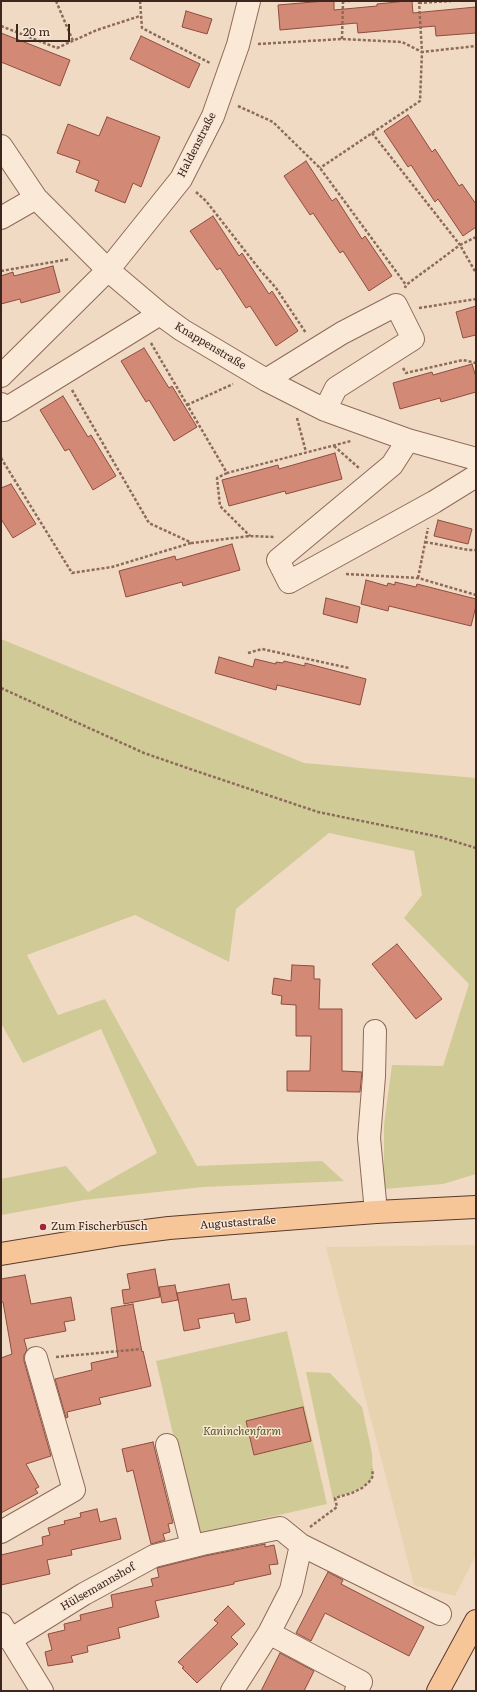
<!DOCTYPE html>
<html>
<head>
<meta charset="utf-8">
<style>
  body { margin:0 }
  #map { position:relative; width:477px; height:1692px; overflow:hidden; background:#f1dac3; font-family:Literata,serif }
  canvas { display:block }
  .frame { position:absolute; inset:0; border:2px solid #3c261e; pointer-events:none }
  .scale { position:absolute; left:16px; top:24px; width:54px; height:18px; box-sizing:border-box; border:2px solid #3c261e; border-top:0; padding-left:5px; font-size:12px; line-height:14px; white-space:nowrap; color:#3c261e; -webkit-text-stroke:3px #f8e6d4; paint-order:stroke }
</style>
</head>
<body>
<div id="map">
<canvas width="477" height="1692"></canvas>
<div class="frame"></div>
<div class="scale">20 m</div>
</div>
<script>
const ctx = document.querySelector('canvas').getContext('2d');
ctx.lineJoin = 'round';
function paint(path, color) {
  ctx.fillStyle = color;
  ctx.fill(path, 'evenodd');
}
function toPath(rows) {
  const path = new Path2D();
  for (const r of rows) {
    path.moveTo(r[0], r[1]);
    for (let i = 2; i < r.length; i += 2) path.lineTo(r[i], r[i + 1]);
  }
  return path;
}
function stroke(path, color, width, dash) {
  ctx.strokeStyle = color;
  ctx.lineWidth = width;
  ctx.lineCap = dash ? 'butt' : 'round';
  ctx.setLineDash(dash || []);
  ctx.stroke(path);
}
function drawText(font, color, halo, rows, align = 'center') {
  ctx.font = font + ' Literata,serif';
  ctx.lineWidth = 3;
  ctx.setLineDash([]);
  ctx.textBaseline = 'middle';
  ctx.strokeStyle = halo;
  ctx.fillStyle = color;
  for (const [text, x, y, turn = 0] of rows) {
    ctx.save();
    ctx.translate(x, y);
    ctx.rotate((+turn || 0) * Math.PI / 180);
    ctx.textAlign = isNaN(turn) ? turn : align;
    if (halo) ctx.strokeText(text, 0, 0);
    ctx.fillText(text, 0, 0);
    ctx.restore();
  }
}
const farmland = toPath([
  [476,1245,476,1555,455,1596,414,1585,326,1247]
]);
const green = toPath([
  [1,639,304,763,476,778,476,1174,443,1184,384,1189,384,1125,392,1065,443,1066,469,984,404,918,422,895,414,851,329,833,236,909,229,962,135,915,27,955,58,1015,105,999,197,1166,322,1161,344,1181,203,1187,84,1200,1,1215,1,1179,66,1166,88,1192,157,1153,101,1029,23,1063,1,1023],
  [287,1331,327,1504,196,1534,156,1361],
  [306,1372,330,1373,362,1407,372,1453,373,1476,369,1482,355,1491,337,1497,334,1504]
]);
const building = toPath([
  [325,1,334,1,334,10,377,6,377,4,407,1,412,1,413,13,476,7,476,33,436,36,435,26,358,33,357,23,280,30,278,5,325,1],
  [186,11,212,19,207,34,182,27,186,11],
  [1,33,70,60,60,86,1,62,1,33],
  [141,36,200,64,189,88,130,59,141,36],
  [408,115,432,152,435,149,459,186,462,184,476,204,476,227,463,236,438,199,435,202,411,165,408,167,384,131,408,115],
  [107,117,160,137,141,187,133,183,125,203,95,191,99,181,76,172,80,161,57,153,68,124,99,136,107,117],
  [306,161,332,201,336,198,362,239,365,236,392,276,369,291,343,251,340,253,313,213,310,215,284,176,306,161],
  [213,216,239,256,242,253,269,294,272,291,298,331,276,346,250,306,246,308,220,268,217,270,190,231,213,216],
  [53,266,60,292,21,303,20,299,1,304,1,276,13,272,14,276,53,266],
  [476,306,476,335,463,338,456,312,476,306],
  [144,348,169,388,172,386,197,427,174,441,149,400,146,402,121,361,144,348],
  [472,364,476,377,476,392,441,402,440,398,400,409,393,383,432,372,433,375,472,364],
  [63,396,88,437,91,435,116,476,93,490,69,449,65,451,40,410,63,396],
  [335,453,342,479,286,494,285,491,229,506,222,480,278,465,279,469,335,453],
  [11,484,36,524,13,538,1,519,1,488,11,484],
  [438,520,472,529,468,544,434,536,438,520],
  [232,544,240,570,183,586,182,582,126,597,119,571,175,556,176,560,232,544],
  [366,580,387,586,388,583,395,585,395,582,416,587,417,584,476,599,476,606,471,626,389,606,388,611,361,604,366,580],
  [326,598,360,607,357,623,323,614,326,598],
  [219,657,253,667,255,659,276,664,276,662,283,663,284,661,305,666,305,663,366,679,360,705,277,685,276,690,215,673,219,657],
  [397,944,442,999,416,1019,372,964,397,944],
  [292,965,314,966,314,979,320,979,319,1009,342,1009,342,1071,362,1072,360,1092,287,1091,287,1071,310,1071,311,1036,296,1036,296,1005,281,1004,282,996,272,994,274,978,291,981,292,965],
  [155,1269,160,1297,124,1304,122,1290,130,1289,127,1274,155,1269],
  [25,1275,31,1304,71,1297,75,1320,64,1322,66,1331,24,1339,27,1350,24,1355,24,1361,51,1456,26,1464,39,1487,35,1489,38,1493,1,1513,1,1358,12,1354,3,1302,1,1302,1,1279,25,1275],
  [229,1284,232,1300,246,1298,250,1320,236,1323,234,1313,198,1319,200,1328,184,1331,177,1293,229,1284],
  [175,1285,178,1300,162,1303,159,1287,175,1285],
  [133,1304,142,1352,143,1351,151,1386,99,1398,101,1404,67,1412,68,1417,66,1418,55,1379,92,1370,91,1363,118,1357,111,1308,133,1304],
  [303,1407,311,1441,254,1455,246,1421,303,1407],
  [153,1442,173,1523,168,1524,170,1532,163,1534,165,1540,151,1544,133,1470,127,1472,122,1449,153,1442],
  [97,1509,100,1522,116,1518,121,1539,71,1550,72,1555,47,1560,50,1574,1,1585,1,1555,43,1545,42,1537,50,1535,48,1528,65,1524,64,1521,81,1517,80,1513,97,1509],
  [265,1544,265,1547,274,1545,278,1564,269,1565,271,1574,234,1582,234,1584,155,1601,159,1617,118,1628,120,1638,87,1646,88,1652,71,1656,73,1662,48,1666,45,1652,52,1650,48,1634,65,1630,64,1624,81,1620,80,1615,113,1607,111,1595,153,1586,151,1579,159,1577,157,1568,205,1556,265,1544],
  [328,1572,343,1580,341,1584,424,1627,409,1656,325,1613,311,1641,296,1633,328,1572],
  [228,1606,245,1624,231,1637,238,1644,197,1683,182,1668,184,1667,178,1662,218,1623,214,1620,228,1606],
  [280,1653,314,1671,304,1691,261,1691,280,1653]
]);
const path = toPath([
  [56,1,73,41],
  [140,1,142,28,210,63],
  [343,1,350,1],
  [419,1,422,52,476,46],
  [419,3,451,1],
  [1,26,57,48,97,30,140,16],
  [342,39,343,1],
  [258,44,342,39,402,42,422,52,420,101,320,168],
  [238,106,273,122,320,168,406,285,405,288],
  [372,133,460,245,406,285],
  [196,192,206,201,260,270,276,288,306,333],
  [476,237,460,245,476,273],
  [1,271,70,259],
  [419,308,476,299],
  [151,343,227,473,351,441],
  [403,368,406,373,463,360,476,363],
  [72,390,149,523,192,543,250,536,274,537],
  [187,405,233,384],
  [297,418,306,452],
  [334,446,359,468],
  [1,458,72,573,112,567,191,543],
  [227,473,217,478,220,506,250,536],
  [425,542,469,550,476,550],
  [346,574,418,578,476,595],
  [418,578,428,528],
  [248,653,262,649,349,668],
  [1,688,144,753,193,770,318,812,440,837,476,848],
  [56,1357,141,1349],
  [310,1527,337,1507,335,1498,352,1493,362,1488,369,1482,373,1476,372,1469]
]);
const minor = toPath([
  [1,146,36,198,108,270,160,314,182,330,266,380,325,410,408,440,476,459],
  [1,218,36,198],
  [1,376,108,270,181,179,213,116,238,45,249,1],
  [266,380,342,333,396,305,413,339,336,388,325,410],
  [1,404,4,410,160,314],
  [408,440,392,465,278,560,289,582,434,502,476,476],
  [375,1031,374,1076,369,1138,376,1212],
  [167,1445,192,1546],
  [1,1532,74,1490,36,1358],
  [1,1624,42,1691],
  [269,1633,361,1682,356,1691],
  [10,1640,84,1594,154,1556,202,1544,280,1528,301,1545,440,1614],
  [232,1691,269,1633,291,1590,301,1545]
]);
const major = toPath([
  [1,1254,122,1234,169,1228,376,1212,476,1207],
  [438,1691,476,1621]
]);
const markers = [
  [43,1227,4,"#a0243e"]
];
const streetNames = [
  ["Haldenstraße",197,145,-63],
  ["Knappenstraße",210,346,31],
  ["Augustastraße",238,1223,-4],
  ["Hülsemannshof",98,1587,-30]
];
const poiNames = [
  ["Zum Fischerbusch",51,1227]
];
const parkNames = [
  ["Kaninchenfarm",242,1432]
];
paint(farmland, '#e7d3b0');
paint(green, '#d0cb96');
paint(building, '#d28a77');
stroke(building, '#8e4c3d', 1);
stroke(minor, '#8d6a59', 24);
stroke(major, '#5a392d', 24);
stroke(path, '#8d6a59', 2.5, [3, 2]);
stroke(minor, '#fbe9d7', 22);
stroke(major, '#f6c699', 22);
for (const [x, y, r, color] of markers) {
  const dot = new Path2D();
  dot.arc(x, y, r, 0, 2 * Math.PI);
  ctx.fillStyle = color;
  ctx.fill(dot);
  stroke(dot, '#f8e6d4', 1.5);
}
drawText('11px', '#3c261e', '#f8e6d4', streetNames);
drawText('11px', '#3c261e', '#f8e6d4', poiNames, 'left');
drawText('italic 11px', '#575a23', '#f8e6d4', parkNames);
</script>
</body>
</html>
